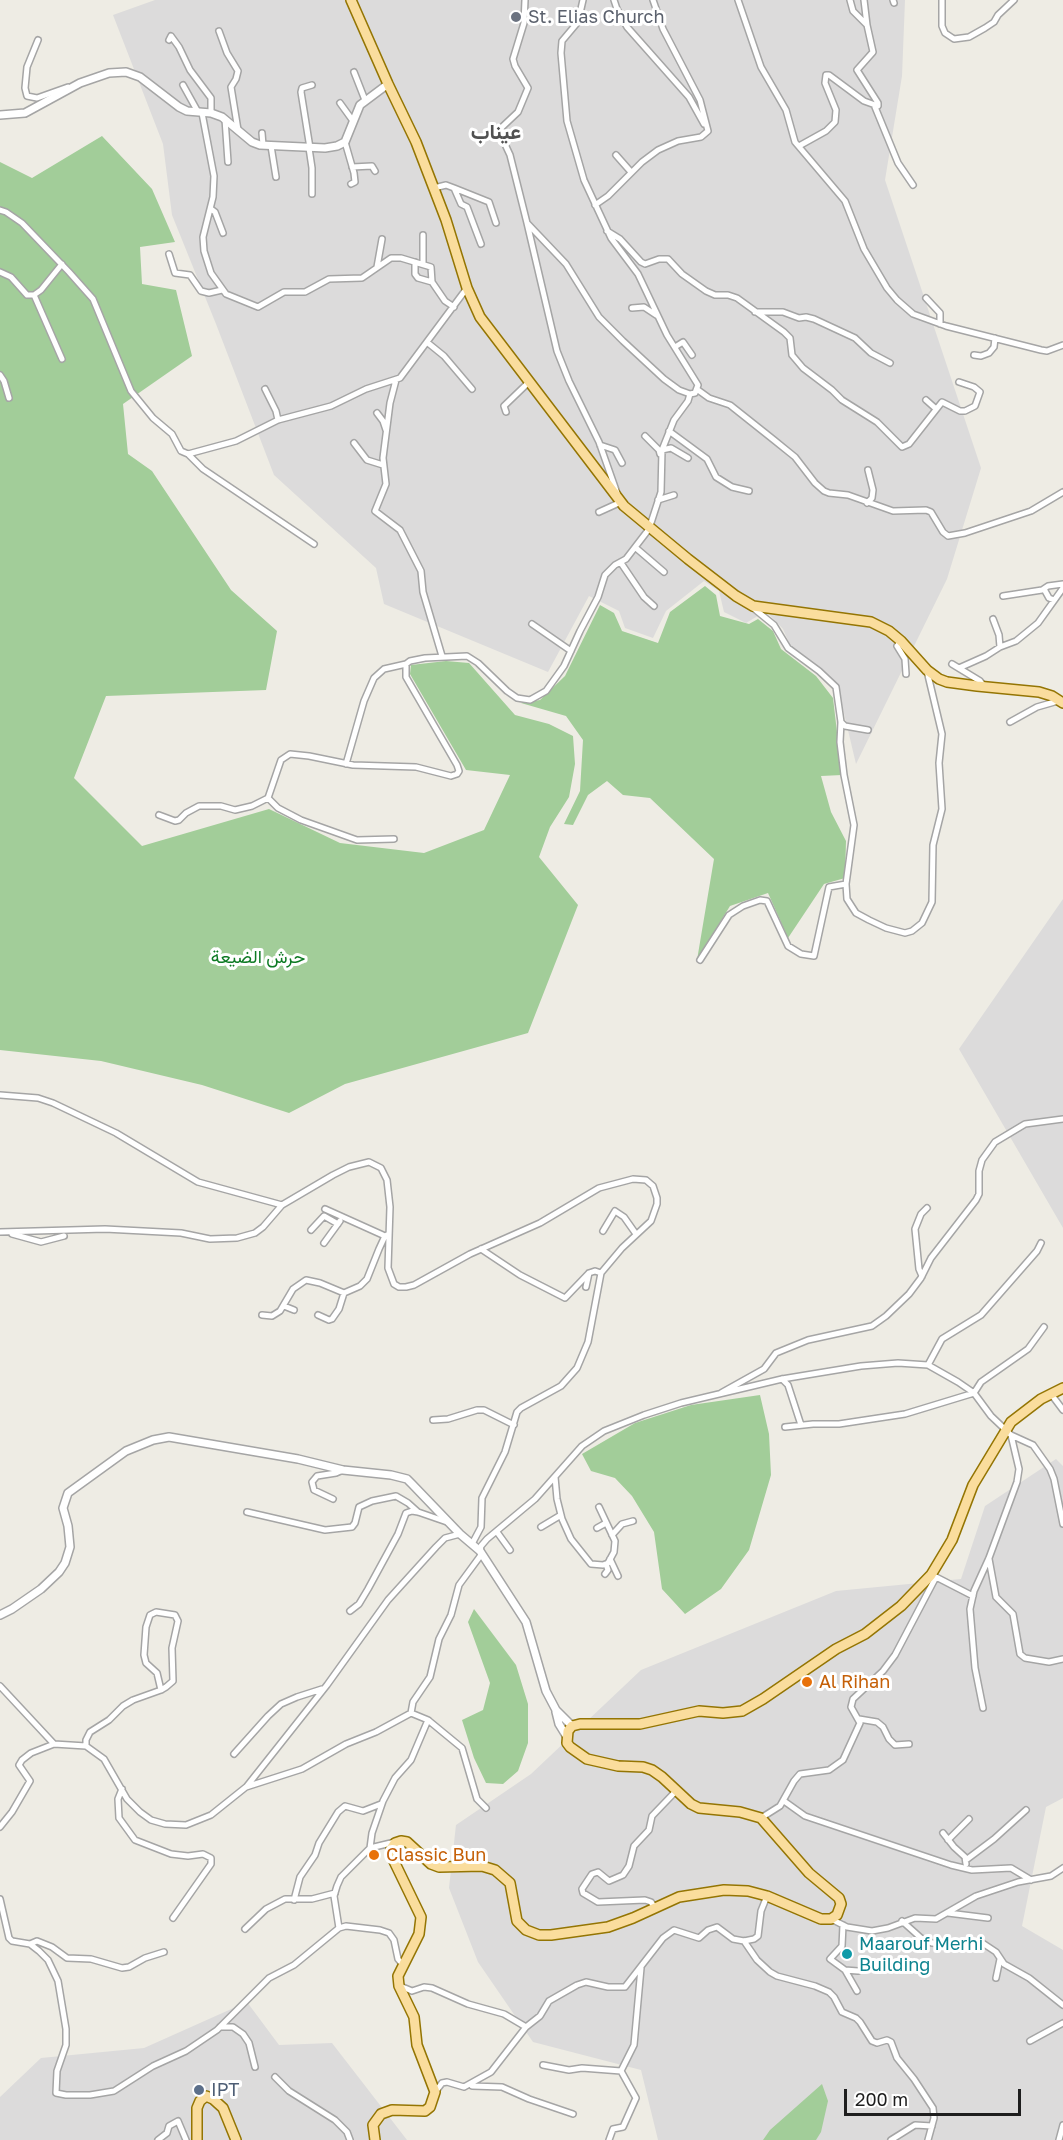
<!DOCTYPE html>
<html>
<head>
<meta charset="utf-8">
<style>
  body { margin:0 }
  #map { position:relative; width:1063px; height:2140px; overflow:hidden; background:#eeece4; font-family:"Golos Text",sans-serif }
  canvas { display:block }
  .scale { position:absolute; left:844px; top:2089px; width:177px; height:27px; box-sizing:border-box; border:3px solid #1e1e1e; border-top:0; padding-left:8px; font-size:18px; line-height:21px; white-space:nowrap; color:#1e1e1e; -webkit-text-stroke:4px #fff; paint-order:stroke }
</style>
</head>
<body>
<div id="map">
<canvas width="1063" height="2140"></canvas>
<div class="scale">200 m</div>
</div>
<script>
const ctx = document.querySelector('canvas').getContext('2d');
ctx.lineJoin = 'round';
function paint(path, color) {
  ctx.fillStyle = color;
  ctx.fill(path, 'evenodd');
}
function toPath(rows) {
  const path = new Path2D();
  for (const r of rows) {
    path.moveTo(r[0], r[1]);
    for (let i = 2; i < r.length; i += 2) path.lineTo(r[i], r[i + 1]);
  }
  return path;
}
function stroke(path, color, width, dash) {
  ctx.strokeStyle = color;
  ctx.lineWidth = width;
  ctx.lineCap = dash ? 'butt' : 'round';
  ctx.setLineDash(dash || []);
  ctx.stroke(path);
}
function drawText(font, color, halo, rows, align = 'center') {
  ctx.font = font + ' "Golos Text",Vazirmatn,sans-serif';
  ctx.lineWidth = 6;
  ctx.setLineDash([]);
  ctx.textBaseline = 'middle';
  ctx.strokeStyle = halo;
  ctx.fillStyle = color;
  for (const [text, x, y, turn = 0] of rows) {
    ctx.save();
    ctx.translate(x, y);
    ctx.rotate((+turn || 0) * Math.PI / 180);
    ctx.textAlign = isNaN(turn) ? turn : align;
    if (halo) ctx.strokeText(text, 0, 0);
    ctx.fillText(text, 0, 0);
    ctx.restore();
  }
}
const residential = toPath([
  [155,0,905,0,902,76,885,180,981,468,947,579,856,764,838,688,790,645,783,629,766,611,746,623,724,612,719,591,704,581,666,611,653,638,625,628,619,611,589,596,548,672,384,604,376,568,274,475,216,324,172,215,163,144,113,15],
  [1063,899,1063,1228,959,1049],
  [1056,1459,1063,1466,1063,1798,1046,1807,1022,1926,1063,1950,1063,2140,658,2140,641,2070,533,2042,478,1962,449,1888,456,1825,531,1774,641,1670,836,1591,961,1579,985,1506],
  [247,2002,279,2045,332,2043,407,2140,0,2140,0,2097,41,2058,144,2048]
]);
const forest = toPath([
  [102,136,152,189,175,242,140,247,142,284,176,290,192,356,123,404,128,454,152,471,231,590,277,631,266,690,106,696,74,778,142,846,269,809,340,843,424,853,484,830,510,775,466,770,410,674,411,665,446,661,469,663,515,715,549,724,573,736,575,764,569,797,550,827,539,857,578,905,528,1033,345,1084,289,1113,202,1085,101,1061,0,1050,0,162,32,178],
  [705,586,716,595,720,616,749,624,758,619,773,631,781,649,816,676,833,698,842,775,821,776,831,812,846,841,845,878,824,884,788,938,768,893,730,906,697,960,714,859,650,798,623,795,607,781,588,795,573,825,564,824,580,791,583,740,566,716,521,703,540,700,565,676,600,605,614,613,622,631,658,643,670,612],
  [760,1395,769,1434,771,1475,749,1550,721,1589,685,1614,662,1589,654,1532,632,1496,615,1478,591,1471,582,1454,635,1423,691,1405],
  [474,1609,516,1665,528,1704,528,1743,518,1771,503,1784,486,1783,474,1758,462,1720,483,1710,490,1683,468,1622],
  [822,2084,828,2101,821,2132,816,2140,763,2140,770,2130]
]);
const minor = toPath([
  [525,0,524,23,513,59,515,66,528,88,518,112,501,128,503,140,510,155,527,223],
  [583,0,578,22,562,41,561,53,567,121,584,180,611,238,638,274,667,335,698,385,695,393,690,394,679,390,664,379,623,341,599,317,566,264,527,223,557,351,569,381,599,442,617,493],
  [614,0,617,9,627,27,689,97,704,124],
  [738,0,761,67,786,110,795,142,845,201,864,249,887,288,897,300,913,314,946,326,1041,350,1047,351,1063,345],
  [864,0,867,25],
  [893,0,894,3],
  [942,0,942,26,945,33,954,39,969,37,985,28,994,22,998,15,1014,0],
  [219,31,227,53,238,71,236,79,231,87,238,130],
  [38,40,27,67,25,88,27,96,37,98,68,87],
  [169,40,171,36,179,47,190,70,211,98,211,113],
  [354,72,365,100],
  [183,85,198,112],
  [340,103,353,121],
  [875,107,898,163,913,185],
  [202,113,214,176,213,197,203,237,204,251,211,273,226,294,258,307,284,292,305,292,329,279,362,278,391,258,401,258,431,267,432,282,445,301,454,307],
  [225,119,228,162],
  [262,133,263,145],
  [345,142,354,173,355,182,351,184],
  [271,146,276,177],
  [799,146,826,131,835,122,836,110,825,83,826,75,829,75,864,101,878,106,878,103,857,70,873,52,867,25,853,11,850,0],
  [309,148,312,168,312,194],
  [310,148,301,92,302,88,312,85],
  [616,155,631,172],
  [352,167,372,166,375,171],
  [434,188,446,185,454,188,461,204,467,207,481,244],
  [454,188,489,202,496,223],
  [595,205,608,196,642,162,658,150,678,141,701,137,708,131,700,100,663,29,653,0],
  [211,209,215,212,223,233],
  [0,210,6,212,22,223,69,272,93,299,131,391,153,418,172,434,181,451,188,454,236,441,278,420,331,406,366,389,400,378,467,288],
  [607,231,620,239,641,262,645,264,659,259,668,259,682,274,706,291,715,295,728,295,737,298,784,332,790,338,792,355,803,368,832,390,842,400,877,422,902,447,909,444,942,402,960,411,965,411,975,406,980,392,974,387,959,382],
  [423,235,423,264],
  [169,254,175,273,190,275,201,291,209,293,222,290],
  [415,262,415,274,418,278,432,282],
  [377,267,382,239],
  [0,272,11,277,27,295,34,295,41,290,62,264],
  [34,295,62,359],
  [926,298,940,313,940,324],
  [632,308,644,307,656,315],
  [755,312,783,312,799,318,806,317,814,319,855,338,871,353,890,363],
  [428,343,444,356,472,389],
  [675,347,683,342,692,355],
  [974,355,981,356,989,353,994,347,995,338],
  [0,375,4,381,9,398],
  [396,380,390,403,383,458,386,484,375,511,400,530,421,571,423,592,442,656],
  [265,389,276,411,278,420],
  [698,390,709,398,730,405,774,440,795,457,815,483,824,491,829,493,848,495,893,511,926,510,931,512,943,532,948,536,965,533,1031,511,1063,492],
  [926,400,935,408],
  [506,412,504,406,529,382],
  [377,413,383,421,386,430],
  [669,431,707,459,716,477,732,487,749,491],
  [645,436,659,450,660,454],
  [354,443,367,460,383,465],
  [600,445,615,450,622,463],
  [662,450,671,448,688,458],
  [188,454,203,469,314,544],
  [658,500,674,495],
  [867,503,872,498,873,490,868,470],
  [599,512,621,502],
  [636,548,664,572],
  [621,563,644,597,654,606],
  [1044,589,1049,598,1054,600],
  [1003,596,1042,590,1048,586,1063,584],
  [752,607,774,625,788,648,819,671,836,687,841,722,840,742,844,775,854,825,846,884,847,899,856,913,869,920,886,928,905,933,912,931,922,923,932,902,933,845,942,809,939,763,942,734,927,671],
  [532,624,571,651],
  [901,641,897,646,905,659,906,674],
  [1000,647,1016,641,1038,623,1063,588],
  [952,664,980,681,984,686],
  [959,668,986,656,1000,647,999,635,993,619],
  [841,722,845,726,868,730],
  [1010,722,1037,707,1058,701],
  [346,764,364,701,374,678,384,669,406,664],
  [268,798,278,808,301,820,357,840,394,839],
  [159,815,175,821,179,820,186,813,199,806,221,806,235,810,252,806,268,798,281,760,290,754,309,756,353,765,416,767,451,776,457,774,459,771,457,765,406,677,406,664,410,661,425,658,467,656,478,663,507,691,517,698,530,700,546,691,564,666,580,631,598,597,605,575,615,565,626,559,649,529,661,492,662,450,674,420,688,401,690,394],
  [700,960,729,915,743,906,760,900,767,901,788,946,801,954,814,956,829,887,846,884],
  [0,1095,38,1098,53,1103,116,1133,198,1182,282,1205],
  [325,1209,385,1236],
  [311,1230,324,1216,338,1224],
  [603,1231,615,1211,624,1217,636,1234],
  [0,1232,105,1229,181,1233,210,1239,237,1238,255,1233,263,1227,282,1205,333,1175,349,1167,369,1162,381,1168,387,1180,390,1207,388,1268,394,1284,399,1287,406,1287,414,1285,470,1254,540,1223,599,1188,633,1179,646,1180,653,1186,657,1198,657,1204,651,1221,622,1248,601,1273,588,1342,577,1368,561,1386,521,1408,517,1412,505,1452,482,1498,481,1527,472,1544],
  [12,1234,41,1242,64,1236],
  [324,1243,340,1221],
  [481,1249,520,1275,565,1298,589,1273,595,1271,601,1273],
  [922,1276,919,1269,915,1229,921,1214,927,1208],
  [586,1287,589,1273],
  [284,1306,294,1310],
  [262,1315,272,1316,280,1311,293,1289,306,1280,320,1283,344,1293,360,1286,367,1279,379,1249,385,1236,389,1234],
  [318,1315,329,1320,332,1319,339,1309,344,1293],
  [928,1365,942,1339,981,1315,1037,1251,1041,1243],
  [782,1379,788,1385,801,1425],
  [721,1393,764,1369,776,1353,808,1340,872,1326,886,1316,909,1294,921,1278,931,1258,976,1200,979,1194,979,1171,982,1160,995,1142,1025,1124,1063,1119],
  [1051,1394,1063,1410],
  [433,1420,448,1419,477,1410,484,1410,514,1425],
  [785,1427,813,1424,839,1424,905,1414,974,1393,981,1382,1028,1349,1044,1327],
  [555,1477,557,1499,562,1519,571,1539,591,1564,603,1565,608,1563,614,1552,615,1541,599,1507],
  [333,1499,314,1490,312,1482,317,1476,336,1473,343,1470],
  [247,1512,325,1530,352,1527,355,1523,359,1507,372,1501,396,1496,408,1503,418,1512],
  [541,1527,561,1515],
  [597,1528,606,1523],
  [497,1532,510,1550],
  [612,1535,622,1524,633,1521],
  [480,1551,481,1546,487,1539,535,1499,582,1446,604,1431,644,1415,681,1403,782,1379,861,1366,898,1363,928,1365,958,1382,974,1393,991,1416,1011,1435,1033,1445,1050,1469,1054,1479,1063,1524],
  [610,1559,618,1576],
  [989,1559,996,1597,1013,1614,1020,1654,1025,1658,1049,1662,1063,1659],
  [605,1574,608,1570,606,1564],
  [936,1577,973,1596],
  [350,1611,359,1604,368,1589,398,1534,406,1513,412,1511,418,1512,447,1522],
  [0,1686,54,1744],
  [983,1708,975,1668,970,1609,974,1591,989,1558,1017,1482,1019,1469,1011,1435],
  [411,1713,413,1702,430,1677,439,1639,451,1615,459,1585,481,1555],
  [411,1713,428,1720,462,1748,477,1799,486,1808],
  [859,1719,877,1722,883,1727,889,1739,895,1745,909,1744],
  [86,1746,86,1740,90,1732,109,1720,123,1706,133,1700,161,1690,166,1687,173,1681,172,1648,178,1621,175,1615,156,1612,150,1615,146,1627,144,1655,146,1663,157,1673,161,1690],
  [234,1754,268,1716,281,1704,297,1697,322,1689],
  [247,1786,327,1685,388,1600,436,1547,445,1538,460,1534],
  [122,1789,118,1799,119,1818,135,1840,171,1854,188,1856,203,1854,211,1858,211,1864,173,1918],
  [784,1801,805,1816,951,1865,972,1870,1011,1868,1031,1880],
  [761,1818,780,1806,794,1781,800,1774,829,1770,843,1760,860,1723,851,1707,853,1699,883,1671,895,1655,936,1577,931,1575],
  [0,1827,12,1812,30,1781,19,1765,22,1760,31,1753,54,1744,86,1746,104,1759,127,1799,140,1812,151,1820,165,1824,186,1825,211,1815,246,1787,302,1769,346,1744,376,1732,411,1713],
  [943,1833,954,1847,965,1857,966,1864],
  [948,1840,969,1819],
  [370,1848,395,1842],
  [966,1860,994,1839,1026,1810],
  [0,1899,9,1938,12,1941,30,1944,39,1951,48,1960,58,1981,66,2029,66,2045,57,2071,56,2093,66,2095,90,2095,114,2091,153,2066,186,2051,217,2030,269,1978,294,1965,339,1928,346,1926,380,1930,389,1933,394,1940,398,1959,403,1965],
  [294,1900,300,1877,315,1855,319,1843,338,1812,345,1806,363,1811,381,1804],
  [655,1908,651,1902,645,1900,598,1902,583,1893,582,1889,592,1874,598,1872,609,1881,623,1875,629,1866,634,1846,649,1830,652,1816,676,1791],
  [948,1913,988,1918],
  [831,1919,847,1927,872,1931,888,1928,915,1918,936,1919,976,1896,1018,1882,1051,1876,1063,1868],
  [902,1921,921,1938,932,1943,943,1944,968,1941,984,1944,996,1952,1004,1964,1029,1978,1063,2005],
  [843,1925,842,1946,830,1959,845,1970,858,1971],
  [339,1928,334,1896,337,1886,341,1877,370,1848,372,1833,383,1801,395,1778,411,1760,428,1720],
  [245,1929,266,1909,285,1899,312,1899,335,1893],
  [744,1941,757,1960,770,1972,777,1976,815,1986,829,1992,834,1997,842,2012,856,2018,860,2022,872,2041,877,2043,887,2040,891,2042,897,2058,914,2079,933,2108,934,2118,928,2140],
  [30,1944,37,1941,52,1947,67,1958,91,1959,122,1968,129,1967,145,1958,164,1952],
  [845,1970,857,1991],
  [996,1978,1000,1959],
  [400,1986,412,1991,424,1987,432,1988,468,2004,504,2014,526,2027,491,2072,464,2087,447,2082,442,2083,436,2091],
  [220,2027,233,2027,243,2034,249,2043,255,2067],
  [526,2027,540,2016,549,2001,577,1985,586,1982,608,1987,625,1987,663,1938,674,1930,699,1938,708,1930,717,1927,733,1939,744,1941,754,1939,758,1936,761,1911,767,1896],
  [1030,2041,1063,2023],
  [543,2065,569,2070,582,2068,621,2071,636,2098,623,2127,613,2129,609,2140],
  [621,2071,634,2045,641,1968],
  [275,2077,289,2091,335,2120,347,2132,350,2140],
  [472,2086,502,2087,529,2099,573,2114],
  [158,2140,167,2133,169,2126,178,2121,186,2140],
  [891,2140,915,2125,932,2126],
  [1059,2140,1063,2125]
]);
const tertiary = toPath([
  [0,115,25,113,80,83,109,73,126,72,140,77,179,107,187,111,211,113,222,117,252,142,260,145,325,148,337,146,345,142,360,105,388,84],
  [0,1615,12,1609,41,1589,59,1572,65,1563,70,1547,68,1526,63,1508,68,1493,126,1451,153,1440,169,1437,298,1459,343,1470,391,1475,407,1479,412,1484,460,1534,480,1551,526,1622,546,1691,556,1710,572,1726],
  [556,1712,559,1724,567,1737]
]);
const primary = toPath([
  [351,0,388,84,416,142,446,220,467,288,480,317,624,506,688,559,736,596,753,606,871,622,889,631,901,641,927,670,939,679,947,682,977,686,1039,692,1052,696,1063,703],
  [197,2140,197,2108,200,2101,206,2096,213,2099,223,2108,236,2140],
  [375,2140,373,2125,381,2114,392,2110,425,2111,430,2107,435,2092,417,2045,414,2017,399,1986,398,1976,419,1934,421,1917,391,1855,391,1849,395,1843,401,1841,407,1842,431,1864,439,1867,482,1866,495,1870,510,1883,517,1921,526,1930,539,1935,551,1935,608,1927,633,1918,679,1897,724,1890,748,1891,767,1896,821,1919,831,1919,837,1915,841,1904,839,1898,809,1873,761,1818,740,1812,699,1808,691,1804,662,1777,652,1770,643,1767,618,1766,587,1759,570,1747,567,1743,568,1731,572,1726,580,1724,640,1724,699,1711,723,1713,742,1711,763,1699,836,1649,865,1634,901,1606,931,1575,952,1540,973,1485,1011,1422,1041,1399,1063,1388]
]);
const markers = [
  [516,17,6,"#6b7280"],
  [807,1682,6,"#e8710a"],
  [374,1855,6,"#e8710a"],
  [847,1954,6,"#0f9aa8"],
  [199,2090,6,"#5c6f8a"]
];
const worshipNames = [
  ["St. Elias Church",528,17]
];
const parkNames = [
  ["حرش الضيعة",258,957]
];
const foodNames = [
  ["Al Rihan",819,1682],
  ["Classic Bun",386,1855]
];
const cultureNames = [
  ["Maarouf Merhi",859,1944],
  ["Building",859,1965]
];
const serviceNames = [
  ["IPT",211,2090]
];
const quarterNames = [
  ["عيناب",496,132]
];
paint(residential, '#dcdbdb');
paint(forest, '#a2cd99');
stroke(minor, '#a5a5a5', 8);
stroke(tertiary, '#a5a5a5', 10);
stroke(primary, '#947503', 12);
stroke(minor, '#fff', 5);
stroke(tertiary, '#fff', 7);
stroke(primary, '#fadd9d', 9);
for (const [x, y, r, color] of markers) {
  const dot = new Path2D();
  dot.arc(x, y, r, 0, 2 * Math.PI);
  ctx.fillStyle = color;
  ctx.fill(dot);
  stroke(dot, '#fff', 2);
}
drawText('18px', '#5b616d', '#fff', worshipNames, 'left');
drawText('18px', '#0d7a23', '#fff', parkNames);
drawText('18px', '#c56008', '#fff', foodNames, 'left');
drawText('18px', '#0d838f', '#fff', cultureNames, 'left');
drawText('18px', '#4e5e75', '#fff', serviceNames, 'left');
drawText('bold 21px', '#515151', '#fff', quarterNames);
</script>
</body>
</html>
